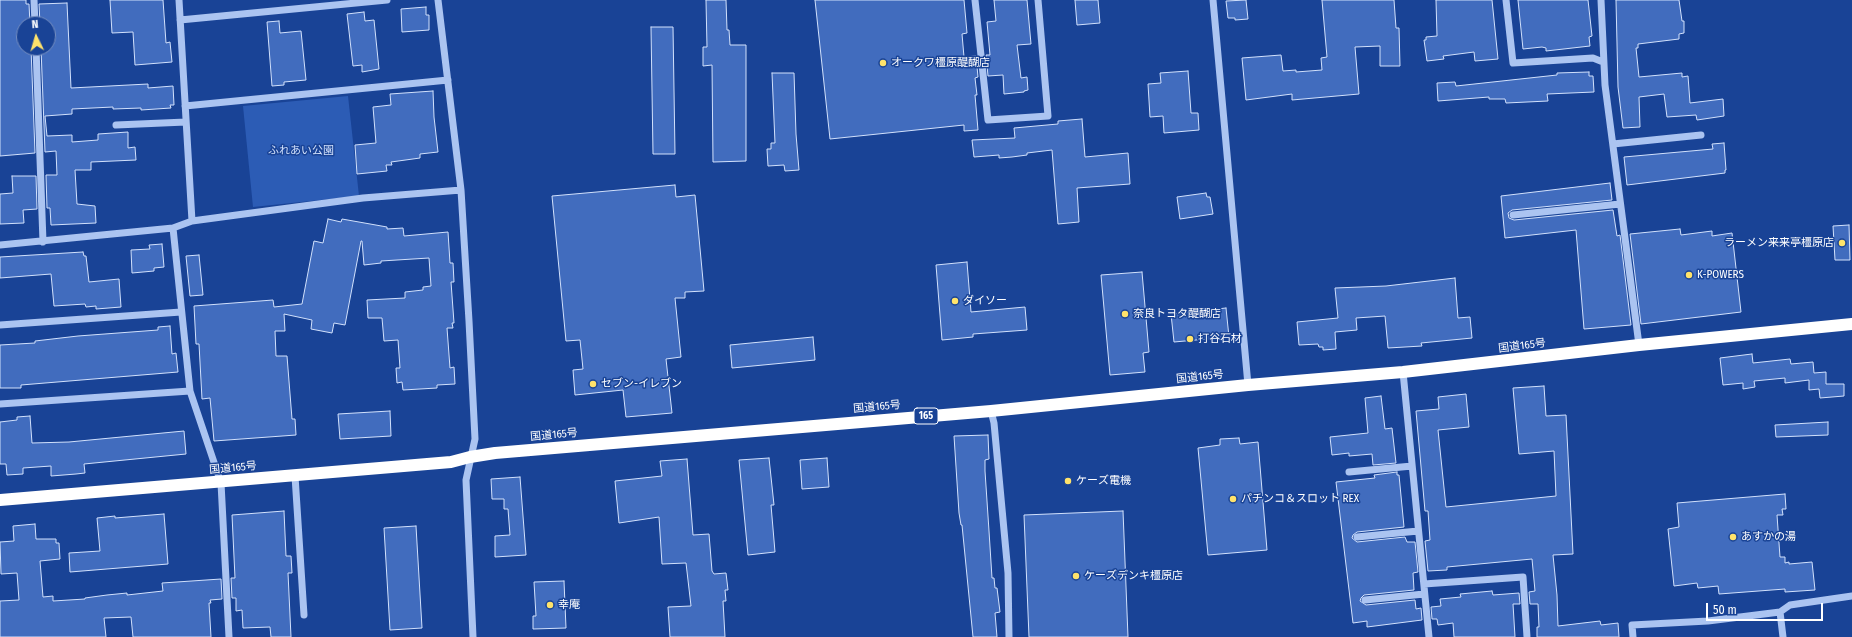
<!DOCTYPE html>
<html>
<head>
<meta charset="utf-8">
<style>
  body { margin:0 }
  #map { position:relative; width:1852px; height:637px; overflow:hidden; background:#194396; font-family:"Fira Sans Condensed",sans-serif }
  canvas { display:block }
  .north { position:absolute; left:16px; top:16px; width:40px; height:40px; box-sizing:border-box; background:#194396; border:1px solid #758ec0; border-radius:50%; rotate:355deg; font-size:11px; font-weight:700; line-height:16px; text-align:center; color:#fff }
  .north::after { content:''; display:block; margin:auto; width:14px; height:18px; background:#ffe36b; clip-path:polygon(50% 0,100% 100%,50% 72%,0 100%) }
  .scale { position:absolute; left:1706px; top:603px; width:117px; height:18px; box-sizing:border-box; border:2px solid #fff; border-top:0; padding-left:5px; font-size:12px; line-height:14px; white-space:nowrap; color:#fff; -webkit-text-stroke:3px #194396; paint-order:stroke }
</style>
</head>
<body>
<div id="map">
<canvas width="1852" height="637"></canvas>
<div class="north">N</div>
<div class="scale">50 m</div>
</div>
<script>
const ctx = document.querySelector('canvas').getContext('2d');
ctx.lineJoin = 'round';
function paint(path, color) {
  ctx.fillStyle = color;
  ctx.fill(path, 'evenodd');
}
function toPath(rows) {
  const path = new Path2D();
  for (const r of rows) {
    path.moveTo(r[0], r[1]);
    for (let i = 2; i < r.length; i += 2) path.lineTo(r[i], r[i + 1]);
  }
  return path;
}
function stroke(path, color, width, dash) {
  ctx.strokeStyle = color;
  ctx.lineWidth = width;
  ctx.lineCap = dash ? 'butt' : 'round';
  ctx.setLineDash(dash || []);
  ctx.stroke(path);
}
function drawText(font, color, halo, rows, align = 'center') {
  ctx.font = font + ' "Fira Sans Condensed","Noto Sans JP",sans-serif';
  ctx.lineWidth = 3;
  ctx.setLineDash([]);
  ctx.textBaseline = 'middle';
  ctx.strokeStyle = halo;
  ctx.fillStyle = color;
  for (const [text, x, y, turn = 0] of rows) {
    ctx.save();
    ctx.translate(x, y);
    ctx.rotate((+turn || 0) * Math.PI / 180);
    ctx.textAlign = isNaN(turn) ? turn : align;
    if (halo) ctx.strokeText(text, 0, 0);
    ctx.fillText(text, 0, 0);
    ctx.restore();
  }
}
const green = toPath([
  [348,96,359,196,253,207,243,106]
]);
const building = toPath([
  [0,0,26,0,26,4,29,4,30,24,24,24,24,48,31,48,35,153,0,156,0,0],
  [110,0,163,0,166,43,170,42,172,62,135,65,133,32,112,33,110,0],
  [706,0,726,0,727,30,729,30,730,45,746,45,746,161,713,162,712,65,703,66,703,47,707,47,706,0],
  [815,0,964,0,967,33,962,34,964,57,976,56,978,77,975,78,977,95,975,95,978,130,964,131,964,125,830,139,815,0],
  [994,0,1027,0,1031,44,1017,45,1021,78,1027,77,1028,90,1024,91,1024,92,1004,94,1003,75,988,76,986,55,990,55,987,22,996,21,994,0],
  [1075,0,1098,0,1100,23,1077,25,1075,0],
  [1246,0,1248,19,1235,20,1235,18,1228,18,1226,1,1246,0],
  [1322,0,1394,0,1396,28,1399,28,1400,66,1380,66,1380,46,1355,47,1359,94,1292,100,1292,94,1246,100,1242,58,1281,55,1283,71,1296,70,1296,72,1322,70,1321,58,1327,57,1322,0],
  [1436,0,1492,0,1498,59,1475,61,1474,52,1443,56,1444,59,1427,61,1424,40,1426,40,1426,37,1437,36,1436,0],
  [1518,0,1588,0,1592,36,1589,37,1590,46,1546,51,1546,48,1542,47,1523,49,1518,0],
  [1616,0,1679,0,1682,21,1684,21,1684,33,1679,34,1679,39,1638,44,1638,48,1636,48,1639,77,1682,73,1682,77,1688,76,1690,103,1723,99,1724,116,1697,120,1696,115,1667,117,1664,94,1639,97,1640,127,1623,128,1618,87,1616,0],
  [67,3,71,88,148,84,148,88,173,86,174,105,170,105,171,108,141,110,141,108,113,109,113,107,72,109,72,114,45,116,47,136,72,135,72,142,98,140,98,134,128,132,128,148,135,147,136,160,91,162,91,170,75,170,77,204,95,206,96,223,51,225,50,208,47,208,46,175,57,175,56,151,45,152,41,48,48,48,48,24,40,24,39,4,67,3],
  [426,7,426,15,429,15,429,30,402,32,401,9,426,7],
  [364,12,365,21,374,20,379,69,362,72,362,65,353,66,347,14,364,12],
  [279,21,280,33,301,31,306,80,284,82,284,85,272,86,267,22,279,21],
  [651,27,673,27,675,154,653,154,651,27],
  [1188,71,1191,113,1198,113,1199,130,1164,133,1163,116,1150,117,1148,84,1161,83,1160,73,1188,71],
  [1589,72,1589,76,1593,76,1594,92,1547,94,1548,101,1506,103,1505,99,1489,99,1489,97,1438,101,1437,83,1455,82,1456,86,1557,75,1557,73,1589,72],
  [772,73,794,73,796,134,799,170,785,171,784,165,768,166,767,149,771,149,771,143,775,143,772,73],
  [433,91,434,117,438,152,420,154,420,158,391,162,392,165,386,165,387,171,357,174,355,145,376,143,373,107,391,105,390,94,433,91],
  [1082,119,1085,157,1128,153,1130,184,1077,188,1079,222,1058,224,1052,150,1027,153,1027,155,1012,157,999,158,999,155,974,157,972,140,1015,138,1014,128,1058,124,1058,121,1082,119],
  [1724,143,1726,170,1725,170,1725,173,1627,185,1624,157,1713,149,1712,144,1724,143],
  [12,176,36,176,37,209,23,210,24,223,0,224,0,194,13,193,12,176],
  [1610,183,1612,200,1512,210,1508,213,1509,218,1514,220,1613,210,1617,236,1620,235,1631,325,1584,329,1576,230,1505,238,1501,196,1610,183],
  [675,185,676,197,695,195,704,291,685,292,685,298,675,298,681,357,666,359,672,413,626,417,623,390,575,395,573,370,583,369,580,340,566,341,552,196,675,185],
  [1206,193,1207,197,1210,197,1213,214,1180,219,1177,197,1206,193],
  [328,219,341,222,342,219,387,227,387,229,403,228,404,236,448,232,450,263,453,263,454,282,451,282,454,323,452,323,453,328,447,328,450,368,454,367,455,384,437,385,437,388,403,390,402,382,397,383,396,368,400,368,398,340,384,341,382,318,368,318,367,300,405,298,405,292,423,290,423,287,431,286,429,258,381,261,381,263,364,265,362,241,361,241,345,325,334,323,332,333,311,329,312,320,284,314,285,331,275,331,276,356,287,356,292,419,295,419,296,435,214,441,210,398,202,399,199,344,196,344,194,306,273,300,274,307,302,304,314,241,323,243,328,219],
  [1849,225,1850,260,1835,260,1833,226,1849,225],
  [1680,229,1681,235,1712,231,1712,236,1732,233,1741,312,1641,324,1630,234,1680,229],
  [162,244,164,267,154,268,154,271,132,273,131,250,150,249,149,245,162,244],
  [83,252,84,256,86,256,89,282,119,279,121,307,96,309,96,306,86,307,85,304,54,306,51,274,0,278,0,257,83,252],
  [199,255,203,295,190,296,186,256,199,255],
  [967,262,971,312,1025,307,1027,330,973,334,973,337,942,340,936,265,967,262],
  [1142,272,1149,352,1143,353,1145,372,1110,375,1101,275,1142,272],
  [1455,278,1458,318,1470,317,1472,338,1421,343,1422,346,1388,348,1385,316,1356,318,1357,330,1335,332,1336,349,1323,350,1323,347,1319,347,1318,344,1299,345,1297,322,1338,318,1335,288,1386,286,1455,278],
  [1226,308,1229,337,1174,342,1171,314,1226,308],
  [170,326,172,354,176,353,178,372,21,385,21,388,0,388,0,345,35,343,35,341,78,336,158,330,158,327,170,326],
  [813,337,815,360,732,368,730,345,813,337],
  [1752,354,1753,363,1790,359,1791,364,1813,362,1814,373,1826,372,1826,384,1844,384,1844,396,1820,398,1819,389,1809,390,1809,380,1785,383,1785,378,1754,381,1755,387,1743,389,1743,383,1723,385,1720,358,1752,354],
  [1544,386,1546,416,1566,415,1573,554,1553,555,1557,595,1558,626,1600,621,1601,625,1618,623,1619,637,1537,637,1537,627,1539,627,1538,604,1530,604,1529,592,1535,591,1532,559,1447,567,1447,570,1428,571,1425,541,1430,540,1428,511,1425,511,1416,411,1439,409,1438,397,1466,394,1469,427,1438,430,1446,507,1556,496,1554,451,1519,454,1513,388,1544,386],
  [1381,396,1385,429,1392,428,1396,463,1373,465,1372,454,1349,456,1349,453,1332,455,1330,437,1368,433,1365,398,1381,396],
  [390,411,391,436,340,439,338,414,390,411],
  [30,416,32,443,69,442,184,431,186,454,84,464,85,473,76,474,51,476,51,466,23,468,23,474,7,475,6,464,0,464,0,422,17,420,17,417,30,416],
  [1828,422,1828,435,1776,437,1775,425,1828,422],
  [988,435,989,459,985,460,985,471,989,531,992,578,994,578,995,588,997,588,1000,612,995,613,997,637,973,637,962,525,961,525,959,513,954,436,988,435],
  [1239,438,1240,444,1258,442,1267,550,1208,555,1198,448,1220,445,1220,439,1239,438],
  [769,458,774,505,771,505,775,552,748,555,739,460,769,458],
  [827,458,829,487,802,489,800,460,827,458],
  [687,459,693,535,709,534,712,571,714,574,726,573,728,590,725,590,726,601,723,601,725,637,670,637,668,607,691,606,686,563,662,564,659,517,619,523,615,481,662,476,660,461,687,459],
  [1397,472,1397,475,1399,475,1404,527,1357,532,1353,535,1352,538,1357,542,1405,537,1407,542,1415,542,1418,572,1413,573,1414,590,1364,595,1361,598,1360,601,1366,605,1415,600,1416,609,1421,608,1422,620,1367,627,1367,621,1353,623,1336,482,1375,478,1374,475,1397,472],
  [520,477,526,555,495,557,495,536,510,535,508,509,504,509,504,499,492,499,491,479,520,477],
  [1785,494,1786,509,1782,509,1783,515,1777,515,1780,557,1785,557,1785,563,1789,562,1789,564,1812,562,1815,590,1785,592,1785,589,1719,594,1718,586,1698,588,1697,583,1674,586,1668,529,1679,527,1677,503,1785,494],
  [284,511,286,556,291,556,292,573,288,573,291,637,271,637,270,627,243,628,242,610,236,611,236,598,232,598,231,578,235,578,232,515,284,511],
  [1123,511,1128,637,1029,637,1024,515,1123,511],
  [164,514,168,564,70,572,69,553,100,551,97,518,115,516,115,518,164,514],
  [35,524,36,539,56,539,56,543,59,543,60,559,40,561,43,597,53,596,53,601,85,599,85,598,107,595,127,593,127,595,163,591,162,583,221,579,222,599,210,600,211,603,209,603,211,637,133,637,131,617,104,618,106,637,0,637,0,601,19,600,17,573,1,574,0,542,14,541,13,526,35,524],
  [416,526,422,628,390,630,384,528,416,526],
  [564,581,566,628,533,629,533,616,536,616,534,582,564,581],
  [1492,591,1493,595,1519,593,1520,604,1513,604,1515,637,1454,637,1453,623,1438,625,1437,619,1432,619,1431,607,1441,606,1440,599,1461,597,1460,594,1492,591]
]);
const minor = toPath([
  [34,0,35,24],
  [179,0,192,221],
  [438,0,461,190,469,321,475,439,466,480,473,637],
  [975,0,988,120,1048,116,1038,0],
  [1213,0,1248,385],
  [1506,0,1513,63,1593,58,1603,62],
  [1601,0,1605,85,1639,345],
  [180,20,387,0],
  [36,48,43,242],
  [185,106,448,80],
  [116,125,186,122],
  [1613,144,1701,135],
  [1513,215,1620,204],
  [173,228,190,391,221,483,229,637],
  [0,245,173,228,192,221,363,198,461,190],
  [0,325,181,312],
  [1403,372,1429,637],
  [0,404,190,391],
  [991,411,994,423,1008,573,1009,637],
  [1349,472,1412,466],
  [295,476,304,615],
  [1357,537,1418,531],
  [1424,584,1523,577,1527,637],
  [1365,600,1424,594],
  [1780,612,1783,637],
  [1633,637,1632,625,1708,621,1780,612,1790,605,1852,596]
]);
const highway = toPath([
  [0,500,451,462,470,457,495,453,991,411,1248,385,1403,372,1639,345,1852,324]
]);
const markers = [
  [883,63,4,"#ffe36b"],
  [1842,243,4,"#ffe36b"],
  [1689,275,4,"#ffe36b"],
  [955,301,4,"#ffe36b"],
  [1125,314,4,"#ffe36b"],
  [1190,339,4,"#ffe36b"],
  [593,384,4,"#ffe36b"],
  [1068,481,4,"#ffe36b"],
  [1233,499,4,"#ffe36b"],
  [1733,537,4,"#ffe36b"],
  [1076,576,4,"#ffe36b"],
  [550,605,4,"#ffe36b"]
];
const shields = [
  [926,416,24]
];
const shieldNames = [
  ["165",926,416]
];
const poiNames = [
  ["オークワ橿原醍醐店",891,63],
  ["ラーメン来来亭橿原店",1834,243,"right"],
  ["K-POWERS",1697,275],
  ["ダイソー",963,301],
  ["奈良トヨタ醍醐店",1133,314],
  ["打谷石材",1198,339],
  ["セブン-イレブン",601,384],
  ["ケーズ電機",1076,481],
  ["パチンコ＆スロット REX",1241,499],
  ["あすかの湯",1741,537],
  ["ケーズデンキ橿原店",1084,576],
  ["幸庵",558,605]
];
const parkNames = [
  ["ふれあい公園",301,151]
];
const streetNames = [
  ["国道165号",1522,346,-7],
  ["国道165号",1200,377,-6],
  ["国道165号",877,407,-5],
  ["国道165号",554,435,-5],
  ["国道165号",233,468,-5]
];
paint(green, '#2c5cb5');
paint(building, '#416cbe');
stroke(building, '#d2e1fc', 1);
stroke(minor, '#abc4f1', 7);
stroke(highway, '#fff', 12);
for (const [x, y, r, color] of markers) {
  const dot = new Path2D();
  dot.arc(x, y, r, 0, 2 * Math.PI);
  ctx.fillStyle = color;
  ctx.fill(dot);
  stroke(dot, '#194396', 1.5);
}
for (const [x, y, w] of shields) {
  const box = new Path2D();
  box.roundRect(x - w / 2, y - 8, w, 16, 3);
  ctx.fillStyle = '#194396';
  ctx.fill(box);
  stroke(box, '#fff', 1);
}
drawText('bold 10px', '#fff', null, shieldNames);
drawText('11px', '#fff', '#194396', poiNames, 'left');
drawText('11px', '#d2e1fc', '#194396', parkNames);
drawText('11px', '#fff', '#194396', streetNames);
</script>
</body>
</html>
